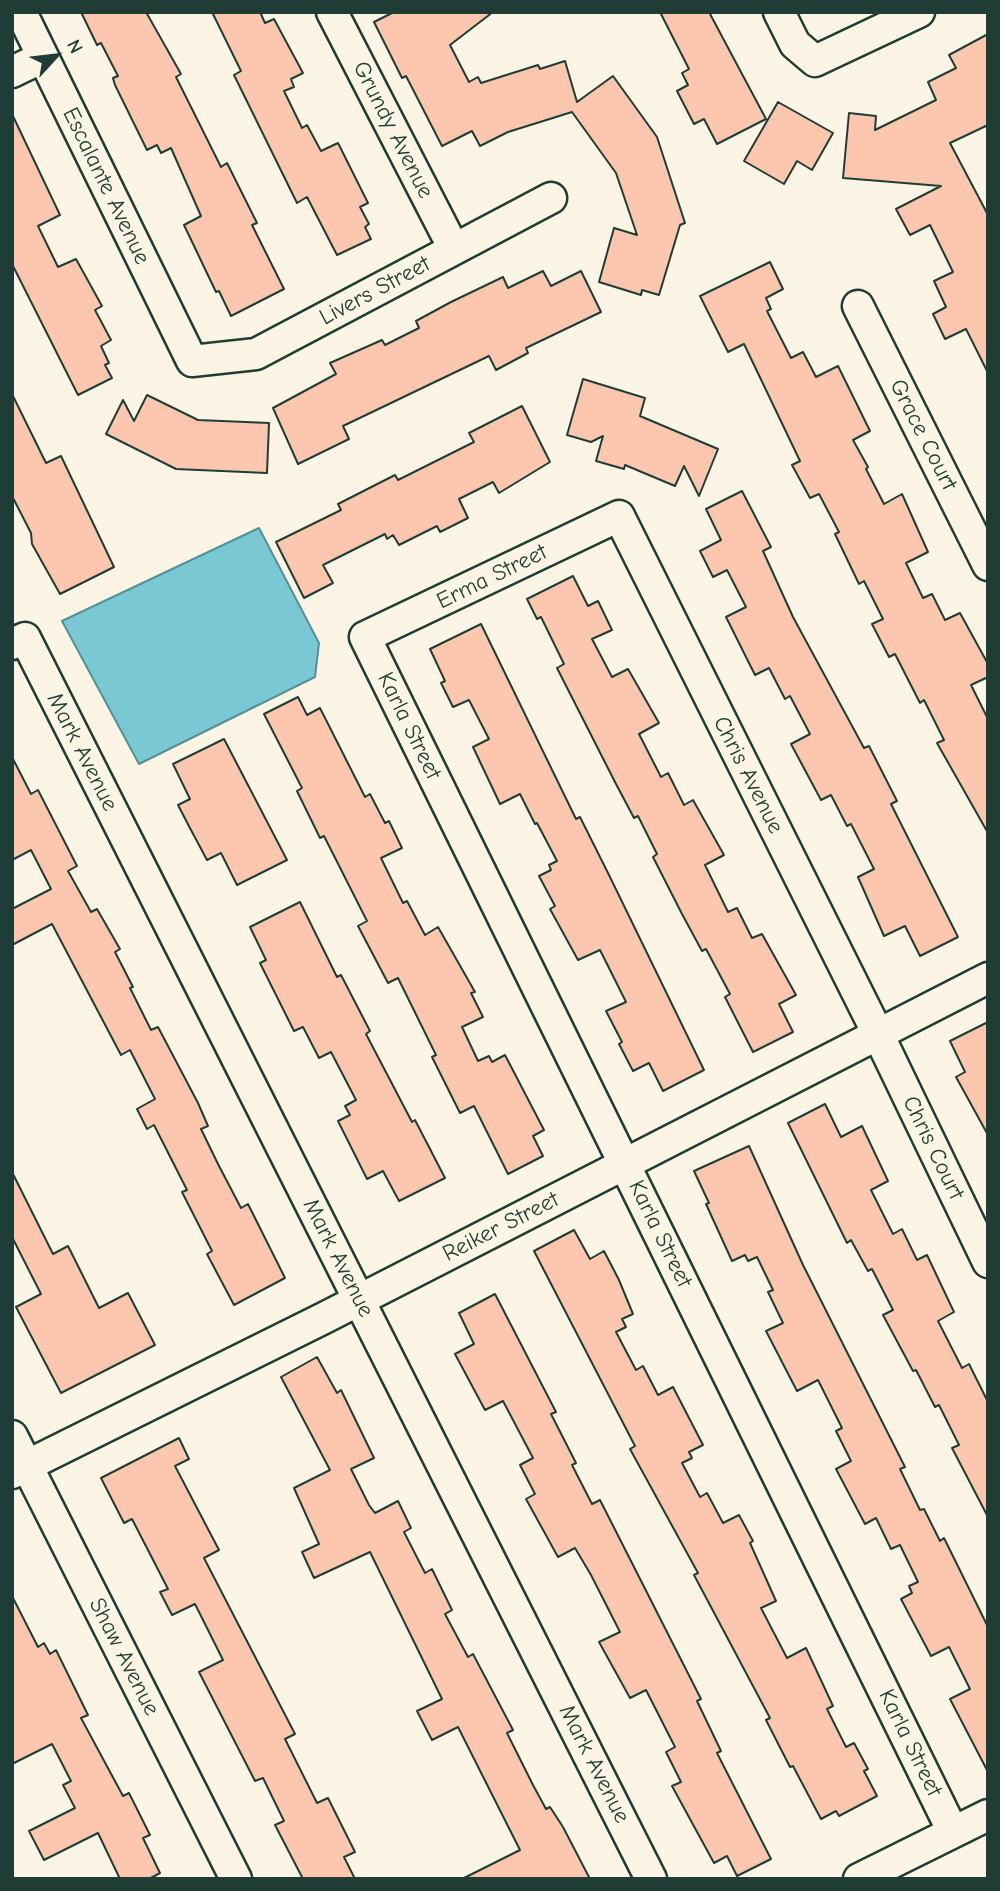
<!DOCTYPE html>
<html>
<head>
<meta charset="utf-8">
<style>
  body { margin:0 }
  #map { position:relative; width:1000px; height:1891px; overflow:hidden; background:#fcf5e5; font-family:"Comic Neue",sans-serif }
  canvas { display:block }
  .frame { position:absolute; inset:0; border:14px solid #1f3d34; pointer-events:none }
  .north { position:absolute; left:21px; top:21px; width:70px; height:70px; -webkit-text-stroke:5px #fcf5e5; paint-order:stroke; rotate:63deg; font-size:19px; font-weight:700; line-height:28px; text-align:center; color:#1f3d34 }
  .north::after { content:''; display:block; margin:auto; width:24px; height:32px; background:#1f3d34; clip-path:polygon(50% 0,100% 100%,50% 72%,0 100%) }
</style>
</head>
<body>
<div id="map">
<canvas width="1000" height="1891"></canvas>
<div class="frame"></div>
<div class="north">N</div>
</div>
<script>
const ctx = document.querySelector('canvas').getContext('2d');
ctx.lineJoin = 'round';
function paint(path, color) {
  ctx.fillStyle = color;
  ctx.fill(path, 'evenodd');
}
function toPath(rows) {
  const path = new Path2D();
  for (const r of rows) {
    path.moveTo(r[0], r[1]);
    for (let i = 2; i < r.length; i += 2) path.lineTo(r[i], r[i + 1]);
  }
  return path;
}
function stroke(path, color, width, dash) {
  ctx.strokeStyle = color;
  ctx.lineWidth = width;
  ctx.lineCap = dash ? 'butt' : 'round';
  ctx.setLineDash(dash || []);
  ctx.stroke(path);
}
function drawText(font, color, halo, rows, align = 'center') {
  ctx.font = font + ' "Comic Neue",sans-serif';
  ctx.lineWidth = 5;
  ctx.setLineDash([]);
  ctx.textBaseline = 'middle';
  ctx.strokeStyle = halo;
  ctx.fillStyle = color;
  for (const [text, x, y, turn = 0] of rows) {
    ctx.save();
    ctx.translate(x, y);
    ctx.rotate((+turn || 0) * Math.PI / 180);
    ctx.textAlign = isNaN(turn) ? turn : align;
    if (halo) ctx.strokeText(text, 0, 0);
    ctx.fillText(text, 0, 0);
    ctx.restore();
  }
}
const water = toPath([
  [259,528,319,643,315,677,139,764,62,621,259,528]
]);
const building = toPath([
  [81,12,146,12,181,74,176,77,221,167,227,163,257,223,252,225,284,289,231,316,219,291,216,292,184,225,201,216,171,148,161,153,157,145,147,150,115,85,113,78,118,76,101,43,97,45,81,12],
  [212,12,260,12,265,23,274,19,303,73,291,79,294,87,284,91,302,128,307,125,321,151,338,143,368,203,360,207,369,224,365,227,371,239,337,255,307,197,297,203,234,75,241,71,212,12],
  [394,12,493,12,450,45,469,82,478,77,481,83,538,65,540,69,565,61,577,102,613,76,657,137,685,223,680,225,659,295,642,290,641,295,599,282,614,228,637,235,616,173,572,112,508,132,480,146,472,131,442,146,406,76,402,78,374,22,394,12],
  [660,12,709,12,766,119,717,144,704,119,694,124,677,91,688,85,682,73,689,69,660,12],
  [988,34,988,125,950,143,988,215,988,373,966,329,945,339,933,314,946,307,934,281,953,272,930,225,910,235,896,209,941,186,843,178,849,113,876,116,875,130,936,100,928,82,956,68,949,55,988,34],
  [778,102,833,133,812,170,797,161,784,184,744,161,778,102],
  [12,114,60,215,38,226,58,267,76,259,102,306,95,310,111,340,101,346,109,363,105,365,112,378,78,395,12,264,12,114],
  [770,262,783,289,766,298,771,309,767,311,791,358,803,352,816,377,838,366,870,431,853,440,868,467,866,469,884,504,902,494,928,552,906,563,923,598,932,594,945,620,960,613,988,664,988,677,971,685,988,719,988,833,937,743,944,740,924,700,920,703,895,654,889,657,872,624,883,619,864,581,859,584,835,534,839,532,819,494,810,498,792,465,800,461,744,344,728,352,700,296,770,262],
  [543,271,551,286,581,271,601,312,526,348,528,353,496,370,489,356,343,426,349,439,298,464,273,408,336,374,330,363,382,340,385,345,419,328,416,321,451,302,503,277,508,288,543,271],
  [583,379,645,398,640,416,718,449,699,496,684,466,675,486,625,465,624,469,596,461,603,436,591,442,567,435,583,379],
  [12,394,46,463,61,456,114,567,60,594,32,544,31,533,12,496,12,394],
  [147,395,198,420,269,423,267,473,176,469,106,434,123,400,134,421,147,395],
  [522,406,550,462,499,493,493,482,459,499,468,518,440,532,437,526,399,545,393,535,387,539,385,534,323,565,333,583,304,598,276,542,341,510,338,504,395,475,398,480,474,442,469,433,522,406],
  [742,491,771,547,763,551,793,617,864,748,869,746,897,801,891,804,958,937,920,956,905,926,884,936,858,877,874,869,851,824,847,826,831,795,821,800,791,744,810,734,790,696,785,699,769,668,755,675,726,617,746,607,727,570,713,577,700,551,721,540,706,509,742,491],
  [573,576,588,606,598,601,612,630,592,639,612,677,628,669,659,723,639,734,661,777,668,773,684,805,693,800,724,855,705,865,728,912,737,908,752,938,762,934,796,995,779,1004,793,1032,753,1052,725,997,730,994,706,949,702,951,682,914,653,857,657,854,638,816,634,818,616,784,557,668,564,664,541,617,537,619,527,599,573,576],
  [481,624,576,819,580,817,609,875,704,1070,663,1091,649,1063,633,1071,619,1044,622,1042,606,1011,626,1002,600,950,578,960,550,909,555,906,539,876,551,870,549,865,557,861,537,823,535,824,520,794,500,804,473,747,489,739,469,700,453,707,441,683,445,681,430,649,481,624],
  [298,697,307,715,320,708,365,797,370,794,385,823,389,821,402,848,381,858,403,903,407,901,425,935,438,927,475,992,471,993,483,1017,462,1027,478,1061,489,1056,492,1062,505,1055,544,1130,533,1136,543,1156,508,1174,474,1106,460,1113,432,1057,436,1055,398,978,388,983,358,926,367,921,324,836,320,838,297,791,302,788,264,714,298,697],
  [224,739,287,860,237,885,221,853,207,860,191,830,178,805,190,799,173,764,224,739],
  [12,757,31,794,38,790,77,866,68,871,91,912,97,909,120,949,115,952,133,987,130,988,151,1030,158,1027,198,1103,208,1126,201,1129,218,1164,241,1208,248,1204,285,1278,234,1305,207,1254,212,1251,182,1192,187,1190,154,1125,147,1129,137,1109,155,1099,130,1050,121,1055,52,924,12,945,12,909,51,889,31,850,12,860,12,757],
  [300,902,337,977,341,975,370,1031,366,1034,412,1122,415,1120,445,1178,399,1201,383,1171,367,1179,338,1121,350,1115,345,1106,356,1100,331,1052,319,1058,303,1027,294,1031,260,963,266,960,250,927,300,902],
  [988,1022,988,1135,956,1077,965,1072,950,1041,988,1022],
  [825,1104,841,1137,862,1126,888,1181,871,1190,893,1234,902,1229,917,1260,927,1255,954,1312,938,1321,962,1368,969,1364,988,1402,988,1517,952,1448,959,1445,939,1405,935,1407,916,1370,913,1371,883,1315,893,1310,872,1269,868,1271,851,1240,847,1243,788,1123,825,1104],
  [749,1146,803,1265,905,1467,900,1469,920,1510,924,1509,940,1541,944,1538,988,1627,988,1772,950,1699,970,1689,949,1647,931,1656,901,1599,912,1593,909,1586,918,1582,900,1545,891,1549,876,1518,865,1524,836,1469,851,1461,836,1431,842,1428,818,1380,797,1391,766,1331,783,1323,768,1292,773,1290,757,1257,748,1261,745,1255,732,1261,706,1204,709,1203,694,1171,749,1146],
  [12,1172,53,1254,68,1246,99,1308,128,1293,155,1345,61,1393,16,1307,41,1294,12,1237,12,1172],
  [574,1230,590,1259,604,1251,619,1280,633,1314,622,1319,626,1327,616,1332,636,1370,643,1366,658,1395,673,1387,703,1445,689,1452,692,1458,682,1463,700,1497,707,1493,723,1523,739,1515,753,1541,750,1543,776,1601,761,1608,787,1658,806,1648,833,1706,827,1709,846,1747,854,1743,868,1769,864,1771,877,1796,839,1816,836,1811,821,1819,793,1766,790,1767,766,1720,770,1718,694,1575,698,1573,630,1449,635,1446,534,1251,574,1230],
  [495,1294,556,1412,551,1414,576,1463,572,1465,592,1504,600,1500,701,1699,697,1701,721,1751,717,1753,771,1859,737,1876,727,1856,714,1863,672,1786,681,1782,666,1752,675,1747,646,1690,630,1698,599,1642,620,1632,591,1575,575,1548,558,1557,526,1499,535,1494,520,1465,533,1458,503,1401,485,1410,455,1354,474,1344,459,1313,495,1294],
  [317,1357,337,1393,341,1390,374,1458,351,1469,369,1505,375,1513,398,1501,411,1528,404,1532,425,1573,432,1569,452,1610,445,1614,468,1657,473,1654,513,1730,507,1733,533,1785,546,1809,550,1807,563,1827,590,1879,462,1879,520,1850,458,1727,432,1740,417,1711,442,1699,370,1552,314,1578,302,1552,319,1544,294,1488,330,1470,281,1377,317,1357],
  [179,1438,189,1459,175,1466,219,1550,204,1558,295,1734,285,1739,317,1803,328,1798,355,1852,344,1857,355,1879,303,1879,275,1825,284,1821,263,1778,255,1781,199,1672,223,1660,195,1604,172,1615,160,1592,168,1589,132,1519,124,1523,101,1478,179,1438],
  [12,1596,38,1647,44,1643,50,1654,56,1650,88,1715,81,1718,123,1796,129,1793,150,1835,143,1838,160,1873,149,1879,120,1879,98,1833,44,1860,29,1831,75,1808,63,1785,71,1781,52,1744,12,1764,12,1596]
]);
const minor = toPath([
  [21,12,192,361,256,354,551,198],
  [332,12,454,249],
  [779,12,795,44,815,61,919,12],
  [12,72,43,57],
  [858,306,988,565],
  [12,644,25,638,651,1879],
  [12,1436,236,1879],
  [12,1473,324,1318,988,978],
  [953,1832,365,637,619,516,878,1034,988,1262],
  [859,1879,988,1815]
]);
const streetNames = [
  ["Grundy Avenue",393,130,63],
  ["Escalante Avenue",106,186,64],
  ["Livers Street",375,291,-28],
  ["Grace Court",923,435,63],
  ["Erma Street",492,577,-26],
  ["Karla Street",409,726,64],
  ["Mark Avenue",82,752,63],
  ["Chris Avenue",748,775,63],
  ["Chris Court",933,1148,64],
  ["Reiker Street",501,1227,-27],
  ["Karla Street",660,1234,64],
  ["Mark Avenue",338,1258,63],
  ["Shaw Avenue",124,1657,63],
  ["Karla Street",910,1743,64],
  ["Mark Avenue",594,1764,63]
];
paint(water, '#79c8d4');
stroke(water, '#559094', 2);
paint(building, '#fcc6af');
stroke(building, '#1f3d34', 2);
stroke(minor, '#1f3d34', 35);
stroke(minor, '#fcf5e5', 30);
drawText('23px', '#1f3d34', '#fcf5e5', streetNames);
</script>
</body>
</html>
